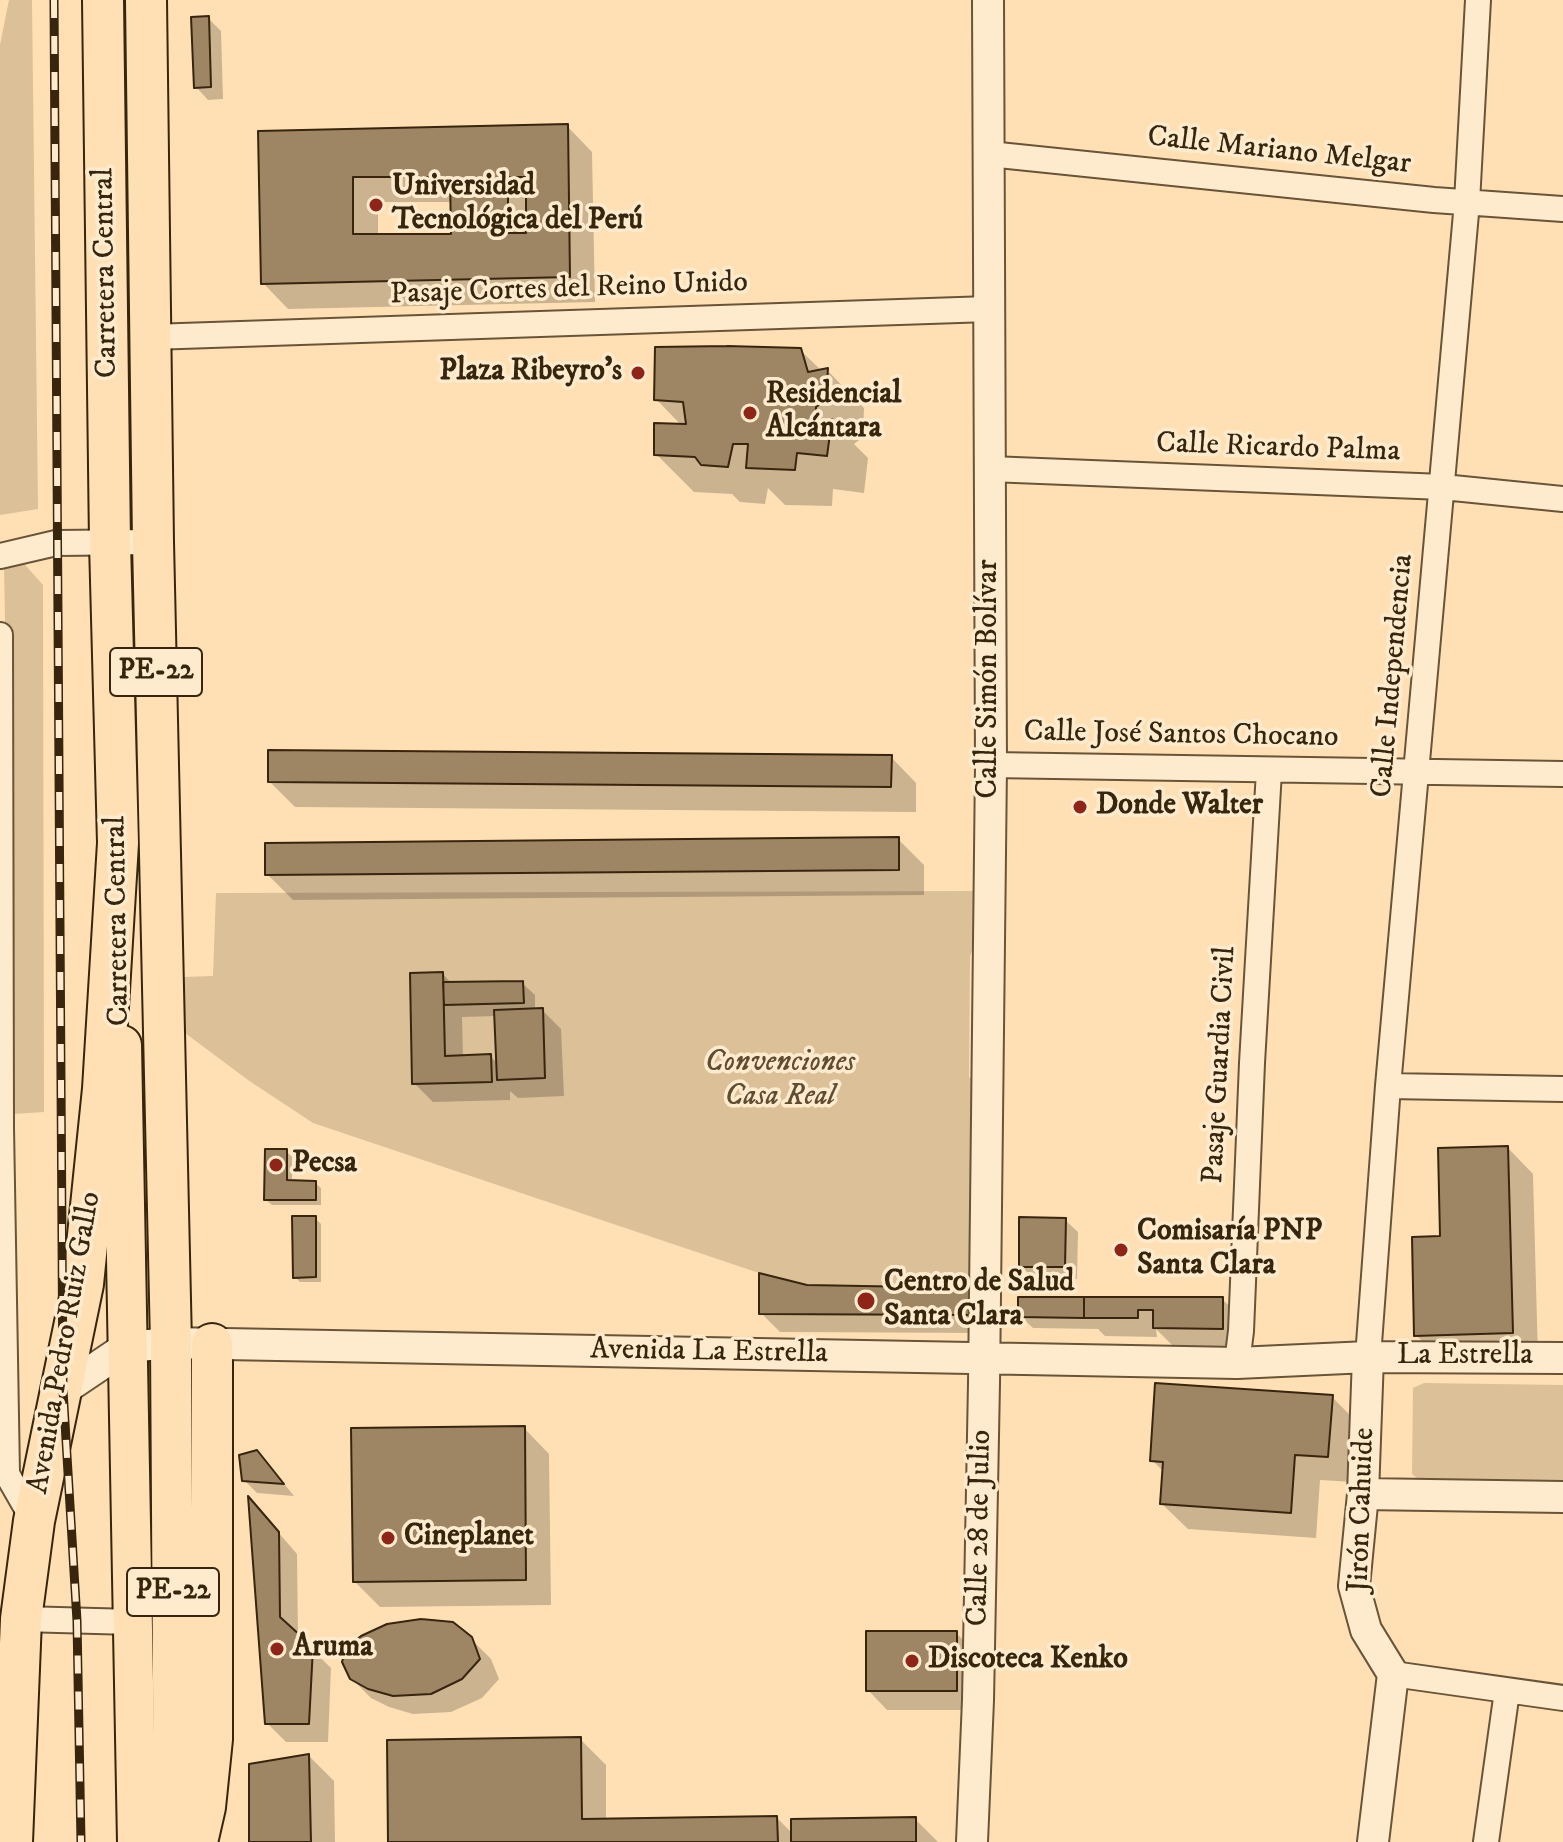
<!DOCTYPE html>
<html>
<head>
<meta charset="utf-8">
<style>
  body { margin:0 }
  canvas { display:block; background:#fee0b4 }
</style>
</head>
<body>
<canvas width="1563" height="1842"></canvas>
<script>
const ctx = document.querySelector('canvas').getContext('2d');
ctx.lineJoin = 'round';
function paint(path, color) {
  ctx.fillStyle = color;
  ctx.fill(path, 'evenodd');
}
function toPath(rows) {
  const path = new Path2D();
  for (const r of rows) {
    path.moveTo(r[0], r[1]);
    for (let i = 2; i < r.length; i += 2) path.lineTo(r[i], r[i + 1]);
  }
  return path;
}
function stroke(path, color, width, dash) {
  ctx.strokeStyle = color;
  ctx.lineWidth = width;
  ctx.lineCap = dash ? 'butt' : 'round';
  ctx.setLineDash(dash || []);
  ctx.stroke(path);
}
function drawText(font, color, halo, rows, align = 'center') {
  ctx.font = font + ' "IM FELL DW Pica",serif';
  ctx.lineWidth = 7;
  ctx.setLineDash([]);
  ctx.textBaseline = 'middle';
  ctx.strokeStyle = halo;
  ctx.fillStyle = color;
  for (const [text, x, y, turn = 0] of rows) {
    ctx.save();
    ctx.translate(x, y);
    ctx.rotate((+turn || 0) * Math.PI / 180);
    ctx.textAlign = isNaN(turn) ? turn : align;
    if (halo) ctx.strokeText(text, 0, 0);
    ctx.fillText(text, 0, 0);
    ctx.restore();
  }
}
const green = toPath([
  [9,0,32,0,38,509,0,515,0,45],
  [18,557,43,585,44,1112,14,1114,4,566],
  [976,891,975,943,970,956,969,1077,976,1084,974,1288,807,1285,759,1273,313,1123,248,1080,185,1033,183,977,213,976,216,893],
  [1424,1383,1563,1385,1563,1486,1424,1484,1412,1474,1413,1388]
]);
const shadow = toPath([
  [208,18,221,31,223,99,208,100,196,87],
  [567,126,592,152,595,302,288,309,263,283,260,133],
  [378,202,452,202,453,236,378,236],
  [800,350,822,371,827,370,864,408,863,437,854,444,868,458,864,493,833,489,832,506,785,505,768,488,765,504,740,502,732,494,694,492,656,454,682,426,656,399],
  [891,757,916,783,916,812,295,807,270,782],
  [898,839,924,865,924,895,293,900,267,874],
  [443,974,452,984,522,983,535,995,535,1010,542,1010,561,1029,564,1096,518,1098,510,1091,510,1100,433,1102,414,1083],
  [496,1016,498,1064,490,1056,463,1057,462,1017],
  [1508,1148,1533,1174,1538,1358,1442,1361,1416,1335,1442,1238],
  [286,1151,292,1157,292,1182,315,1183,321,1188,321,1205,272,1205,266,1200],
  [315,1218,321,1224,321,1282,300,1282,295,1277],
  [1065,1220,1078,1232,1077,1279,1033,1278,1021,1266],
  [807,1287,973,1290,992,1333,780,1332,761,1313],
  [1222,1299,1242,1318,1241,1347,1174,1347,1156,1329,1157,1337,1105,1336,1098,1329,1033,1328,1020,1316],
  [1332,1397,1357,1422,1353,1482,1320,1480,1316,1538,1188,1529,1162,1504,1164,1472,1152,1460],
  [524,1428,549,1454,551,1605,380,1607,355,1582],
  [256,1452,269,1465,294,1496,257,1493,244,1480],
  [251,1501,297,1554,298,1636,331,1668,328,1742,286,1742,267,1723],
  [956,1633,976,1652,975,1710,887,1710,868,1690],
  [471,1639,491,1659,499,1679,482,1698,451,1712,413,1714,389,1707,371,1698,351,1678],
  [580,1739,606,1765,606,1821,777,1818,793,1834,915,1819,938,1842,390,1842],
  [309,1756,334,1781,335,1842,251,1842]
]);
const building = toPath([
  [209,16,211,87,194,88,191,17,209,16],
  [568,124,570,277,261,284,258,131,568,124],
  [353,177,450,177,451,234,353,234,353,177],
  [508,177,526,177,526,233,508,233,508,177],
  [727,346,801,348,808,372,828,368,826,400,816,407,815,423,832,419,827,456,797,453,795,470,746,468,748,444,733,444,728,467,701,465,695,457,654,455,654,423,686,424,683,402,654,400,655,347,727,346],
  [268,750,892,755,891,787,268,782,268,750],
  [899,837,899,870,265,875,265,843,899,837],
  [443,972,445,1056,491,1054,492,1082,412,1084,410,973,443,972],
  [523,981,524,1003,444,1005,443,982,523,981],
  [543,1008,545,1078,497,1080,494,1010,543,1008],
  [1508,1146,1513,1333,1414,1336,1412,1237,1440,1236,1438,1148,1508,1146],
  [265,1149,287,1149,287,1180,316,1181,316,1200,264,1200,265,1149],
  [292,1216,316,1216,316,1277,293,1278,292,1216],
  [1019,1217,1066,1218,1065,1267,1019,1267,1019,1217],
  [759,1273,807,1285,974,1288,974,1315,759,1314,759,1273],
  [1018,1297,1084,1297,1084,1318,1018,1317,1018,1297],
  [1084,1297,1223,1297,1223,1329,1153,1328,1153,1310,1138,1310,1138,1318,1084,1318,1084,1297],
  [1155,1383,1333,1395,1328,1457,1295,1455,1291,1513,1160,1504,1163,1462,1150,1461,1155,1383],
  [525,1426,526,1580,353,1582,351,1428,525,1426],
  [257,1450,284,1484,242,1481,239,1455,257,1450],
  [248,1496,279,1532,280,1617,313,1647,309,1724,265,1724,248,1496],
  [421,1619,453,1622,472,1637,480,1659,462,1679,431,1694,393,1696,368,1689,350,1679,342,1662,346,1648,361,1636,387,1624,421,1619],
  [866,1631,957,1631,957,1691,866,1691,866,1631],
  [581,1737,582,1819,777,1816,778,1842,388,1842,387,1740,581,1737],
  [309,1754,311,1842,249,1842,249,1764,309,1754],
  [916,1817,916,1842,791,1842,791,1819,916,1817]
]);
const minor = toPath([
  [989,154,1434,200,1563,209],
  [151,337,989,309],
  [990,469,1443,487,1563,499],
  [0,556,56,543,153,542],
  [0,635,1,1127,7,1474,34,1521],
  [991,765,1563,774],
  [1388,1086,1563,1089],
  [1368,1357,1388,1086,1467,202,1478,0],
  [1237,1363,1241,1331,1252,1063,1269,771],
  [21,1619,133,1622],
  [1393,1674,1563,1698],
  [1486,1842,1507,1691]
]);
const tertiary = toPath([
  [1368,1357,1363,1494,1354,1586,1366,1630,1393,1674,1373,1842],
  [63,1390,127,1347,171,1343,1237,1363,1368,1357,1563,1358],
  [1363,1494,1563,1497],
  [972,1842,978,1700,984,1383,991,765,988,0]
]);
const primary = toPath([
  [122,1045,137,1842]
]);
const trunk = toPath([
  [146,0,153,542,171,1343,174,1842],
  [12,1842,21,1619,34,1521,83,1284,103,1089,118,843,110,543,103,0],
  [197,1842,205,1807,212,1739,212,1344]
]);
const rail = toPath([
  [54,0,63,1390,77,1621,81,1842]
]);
const markers = [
  [376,205,8,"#8f2418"],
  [638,373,8,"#8f2418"],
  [750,413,8,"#8f2418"],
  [1080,807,8,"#8f2418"],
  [276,1165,8,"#8f2418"],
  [1121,1250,8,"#8f2418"],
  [866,1301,10,"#8f2418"],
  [388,1538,8,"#8f2418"],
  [277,1649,8,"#8f2418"],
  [912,1661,8,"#8f2418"]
];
const shields = [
  [156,672,92],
  [173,1592,92]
];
const shieldNames = [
  ["PE-22",156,672],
  ["PE-22",173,1592]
];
const streetNames = [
  ["Calle Mariano Melgar",1279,152,6],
  ["Carretera Central",107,273,-91],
  ["Pasaje Cortes del Reino Unido",569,290,-2],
  ["Calle Ricardo Palma",1278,449,2],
  ["Calle Independencia",1394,676,-85],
  ["Calle Simón Bolívar",990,679,-90],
  ["Calle José Santos Chocano",1181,736,1],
  ["Carretera Central",119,921,-91],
  ["Pasaje Guardia Civil",1221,1065,-87],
  ["Avenida Pedro Ruiz Gallo",66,1343,-80],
  ["Avenida La Estrella",709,1353,1],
  ["La Estrella",1465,1357],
  ["Jirón Cahuide",1363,1510,-88],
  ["Calle 28 de Julio",981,1528,-89]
];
const poiNames = [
  ["Universidad",392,188],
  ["Tecnológica del Perú",392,222],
  ["Plaza Ribeyro’s",622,373,"right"],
  ["Residencial",766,396],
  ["Alcántara",766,430],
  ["Donde Walter",1096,807],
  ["Pecsa",292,1165],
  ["Comisaría PNP",1137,1233],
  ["Santa Clara",1137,1267],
  ["Centro de Salud",884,1284],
  ["Santa Clara",884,1318],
  ["Cineplanet",404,1538],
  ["Aruma",293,1649],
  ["Discoteca Kenko",928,1661]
];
const parkNames = [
  ["Convenciones",780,1064],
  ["Casa Real",780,1098]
];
paint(green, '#dcc098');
paint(shadow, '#0003');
paint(building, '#9e8664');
stroke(building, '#37250e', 2);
stroke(minor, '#695438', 28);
stroke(tertiary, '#695438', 34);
stroke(primary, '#37250e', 42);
stroke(trunk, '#37250e', 44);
stroke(minor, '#feebce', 24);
stroke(tertiary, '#feebce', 30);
stroke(primary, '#fee0b4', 38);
stroke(trunk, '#fee0b4', 40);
stroke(rail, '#37250e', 9);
stroke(rail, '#feebce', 6, [18]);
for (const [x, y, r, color] of markers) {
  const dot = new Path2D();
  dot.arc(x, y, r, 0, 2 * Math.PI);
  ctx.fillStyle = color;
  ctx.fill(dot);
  stroke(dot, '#feebce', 3);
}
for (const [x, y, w] of shields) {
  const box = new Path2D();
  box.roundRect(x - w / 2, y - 24, w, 48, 6);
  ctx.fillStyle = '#feebce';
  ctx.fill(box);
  stroke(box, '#37250e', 2);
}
drawText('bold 28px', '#37250e', null, shieldNames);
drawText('30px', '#37250e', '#feebce', streetNames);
drawText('bold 30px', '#37250e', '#feebce', poiNames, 'left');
drawText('italic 30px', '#604c30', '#feebce', parkNames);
</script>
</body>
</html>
